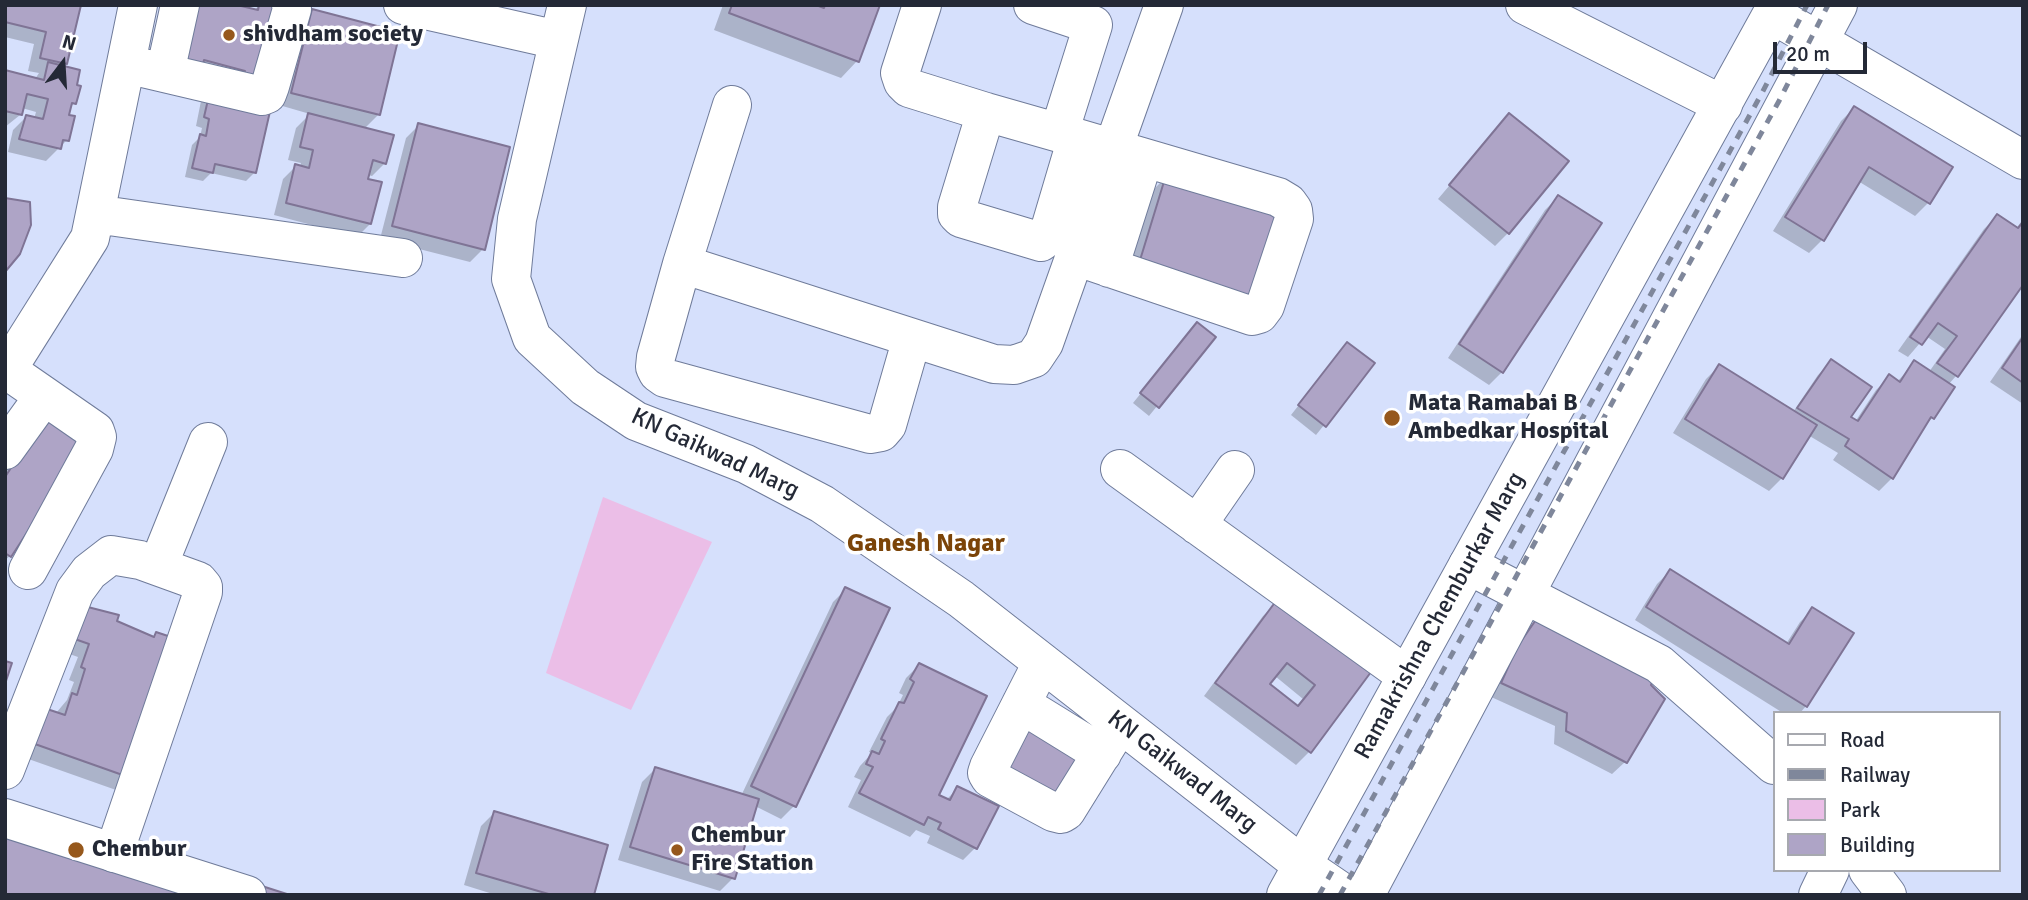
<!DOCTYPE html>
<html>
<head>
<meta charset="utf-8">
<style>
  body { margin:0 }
  #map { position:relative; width:2028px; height:900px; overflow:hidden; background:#d6e0fc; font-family:Signika,sans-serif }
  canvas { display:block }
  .frame { position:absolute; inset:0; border:7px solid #242936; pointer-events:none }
  .legend { position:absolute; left:1773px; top:711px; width:228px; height:161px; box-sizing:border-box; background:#fff; border:2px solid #a7a9af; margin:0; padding:9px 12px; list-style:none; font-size:21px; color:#242936 }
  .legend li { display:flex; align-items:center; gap:14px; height:35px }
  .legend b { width:35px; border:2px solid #a7a9af }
  .north { position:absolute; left:28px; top:28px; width:70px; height:70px; -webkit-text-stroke:5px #fff; paint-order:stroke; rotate:17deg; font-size:19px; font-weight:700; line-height:28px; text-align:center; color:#242936 }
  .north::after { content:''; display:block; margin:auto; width:24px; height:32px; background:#242936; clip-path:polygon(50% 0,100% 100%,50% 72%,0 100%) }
  .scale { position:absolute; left:1773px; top:42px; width:94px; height:32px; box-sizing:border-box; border:4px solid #242936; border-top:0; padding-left:9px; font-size:21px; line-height:24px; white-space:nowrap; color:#242936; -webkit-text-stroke:5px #fff; paint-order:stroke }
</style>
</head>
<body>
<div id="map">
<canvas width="2028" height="900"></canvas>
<div class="frame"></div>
<ul class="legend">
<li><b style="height:9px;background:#fff"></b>Road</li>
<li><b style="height:9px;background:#7f879b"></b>Railway</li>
<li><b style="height:19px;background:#ebbee7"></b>Park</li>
<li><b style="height:19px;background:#aea4c6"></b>Building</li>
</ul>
<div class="north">N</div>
<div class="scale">20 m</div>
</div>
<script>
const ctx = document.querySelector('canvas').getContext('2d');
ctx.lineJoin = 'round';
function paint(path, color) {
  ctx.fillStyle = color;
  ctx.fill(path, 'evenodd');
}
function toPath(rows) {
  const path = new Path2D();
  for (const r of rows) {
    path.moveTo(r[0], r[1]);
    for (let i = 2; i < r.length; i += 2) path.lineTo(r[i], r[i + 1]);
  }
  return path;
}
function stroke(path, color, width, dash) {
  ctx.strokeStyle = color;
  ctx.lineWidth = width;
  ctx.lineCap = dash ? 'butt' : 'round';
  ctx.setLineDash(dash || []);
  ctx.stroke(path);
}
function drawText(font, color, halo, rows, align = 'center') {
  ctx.font = font + ' Signika,sans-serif';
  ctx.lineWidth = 7;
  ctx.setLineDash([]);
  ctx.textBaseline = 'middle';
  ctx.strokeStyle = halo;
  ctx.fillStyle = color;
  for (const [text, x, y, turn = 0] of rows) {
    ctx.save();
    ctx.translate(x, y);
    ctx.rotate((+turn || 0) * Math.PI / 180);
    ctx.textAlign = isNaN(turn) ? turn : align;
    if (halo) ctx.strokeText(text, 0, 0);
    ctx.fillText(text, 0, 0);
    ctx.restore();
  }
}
const green = toPath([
  [603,497,712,542,631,710,546,673]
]);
const shadow = toPath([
  [5,5,79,5,65,63,62,67,74,103,69,109,67,140,46,161,8,152,13,130,26,117,34,119,36,112,22,108,20,115,5,127,5,72,35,79,39,73,28,71,34,44,5,37],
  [184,5,254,11,259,5,261,90,200,70],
  [723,5,878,5,857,61,841,78,714,30],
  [313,11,398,33,378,115,364,129,385,163,372,176,368,175,370,224,357,237,274,215,283,179,296,166,300,167,301,163,288,160,296,128,310,114,279,105,300,24],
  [210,93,255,172,246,181,211,173,203,181,185,177,192,145,200,137,202,128,196,126,201,101],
  [1854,108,1951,167,1928,203,1915,216,1858,181,1822,240,1809,253,1773,231,1841,121],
  [1509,115,1508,233,1495,246,1438,199],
  [419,125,483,249,470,262,380,239,406,138],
  [1166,177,1284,213,1125,283,1153,190],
  [1558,197,1502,372,1489,385,1448,358,1545,210],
  [1997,216,2016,229,2023,219,2023,282,1956,376,1948,385,1952,388,1932,418,1922,428,1892,478,1879,491,1833,460,1838,453,1808,435,1782,478,1769,491,1673,433,1706,379,1719,366,1793,412,1818,375,1831,362,1849,418,1855,422,1876,390,1889,377,1897,382,1914,363,1929,372,1945,349,1926,336,1908,357,1898,351,1984,229],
  [1197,324,1213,337,1149,416,1133,403],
  [2023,334,2023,404,1990,382],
  [1347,344,1373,364,1316,435,1291,415],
  [12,450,10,556,5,560,5,461],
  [1670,571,1786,644,1800,622,1813,609,1806,706,1800,713,1783,713,1635,620,1657,584],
  [846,589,794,806,781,819,755,806,733,878,720,891,618,860,642,782,655,769,741,796,833,602],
  [1276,604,1369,673,1309,752,1296,765,1204,696,1263,616],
  [1275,676,1303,699,1296,707,1268,685],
  [1540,616,1625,762,1612,774,1554,744,1555,726,1489,696,1527,629],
  [68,620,115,622,152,638,157,634,139,749,116,790,20,756,67,700,74,682,69,680,78,657,58,650],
  [919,665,937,795,946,800,958,788,976,847,963,860,927,843,930,836,916,830,910,837,848,807,861,780,854,777,860,766,872,753,869,752,887,717,897,707,903,695,899,693,906,678],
  [494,813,592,895,496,895,464,885,481,826]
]);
const building = toPath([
  [5,5,81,5,67,64,40,58,46,32,5,22,5,5],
  [189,5,237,5,258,10,259,5,269,5,284,9,262,91,242,85,245,71,204,60,200,75,172,68,189,5],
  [732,5,816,5,824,8,825,5,880,5,859,62,729,13,732,5],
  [312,9,400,32,380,115,291,93,312,9],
  [48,62,80,70,77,85,81,86,76,104,72,103,69,115,75,116,69,141,63,140,61,149,19,139,26,115,43,119,48,99,27,94,22,115,5,111,5,70,44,80,48,62],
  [210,91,271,107,256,173,215,164,213,173,192,168,200,134,206,136,209,119,204,117,210,91],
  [1854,106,1953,167,1930,204,1869,167,1824,241,1785,217,1854,106],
  [308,113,394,135,386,164,373,160,368,179,382,182,371,224,286,203,295,164,309,168,313,150,300,147,308,113],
  [1509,113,1569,161,1509,234,1449,185,1509,113],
  [418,123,510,147,485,250,392,226,418,123],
  [1166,175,1286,212,1257,307,1137,270,1166,175],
  [1558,195,1602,223,1503,373,1459,344,1558,195],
  [5,198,30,202,31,225,20,254,5,272,5,198],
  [1997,214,2018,228,2023,222,2023,285,1958,377,1937,363,1957,336,1938,323,1922,345,1910,337,1997,214],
  [1197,322,1216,337,1159,408,1140,393,1197,322],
  [2023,337,2023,383,2002,368,2023,337],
  [1347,342,1375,363,1326,427,1298,405,1347,342],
  [1831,359,1872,387,1851,417,1858,421,1889,374,1900,382,1914,360,1955,387,1934,419,1931,417,1893,479,1845,446,1849,439,1797,408,1831,359],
  [1719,364,1817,425,1783,479,1685,419,1719,364],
  [49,410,90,437,11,557,5,553,5,477,49,410],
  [1670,569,1789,644,1812,607,1854,633,1807,707,1646,607,1670,569],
  [845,587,890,608,796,807,751,786,845,587],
  [1276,601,1371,672,1311,753,1215,683,1276,601],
  [1287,663,1315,685,1298,706,1270,684,1287,663],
  [80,605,119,615,117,621,154,637,156,632,174,638,131,778,32,743,44,708,65,715,72,693,77,695,85,669,81,667,89,644,69,637,80,605],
  [1540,614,1656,673,1651,685,1665,699,1627,763,1566,731,1567,713,1501,683,1517,647,1540,614],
  [5,661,12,663,5,684,5,661],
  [919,663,987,696,939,795,950,800,957,786,999,806,977,849,938,829,941,823,928,817,924,825,859,793,873,767,866,764,872,751,879,754,885,741,881,739,899,702,904,703,914,682,910,679,919,663],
  [1027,713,1093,754,1061,807,994,766,1027,713],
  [655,767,759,799,735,879,630,847,655,767],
  [5,804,290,895,5,895,5,804],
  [494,811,608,845,594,895,552,895,476,873,494,811]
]);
const minor = toPath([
  [403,5,558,40],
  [567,5,517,219,511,279,532,338,585,387,636,421,746,464,822,504,961,599,1302,865,1346,895],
  [922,5,900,73,903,82,909,88,986,112],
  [1033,5,1093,25,1059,133],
  [1525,5,1723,105],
  [126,64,262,96,267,94,270,86,292,9,291,5],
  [165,73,180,5],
  [732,105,682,264,994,364,1014,365,1034,358,1044,343,1164,5],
  [986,112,1077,138,1050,229,1046,238,1041,242,961,218,957,214,957,207,986,112],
  [95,214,403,258],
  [1075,256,1252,316,1259,314,1265,306,1294,219,1293,210,1288,203,1278,197,1077,138],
  [682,264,656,357,655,367,658,373,665,378,870,434,881,432,887,425,912,338],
  [1109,268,1144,158],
  [7,370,95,431,97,437,94,449,28,570],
  [5,373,90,238,138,5],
  [5,450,44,396],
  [1120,469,1407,676],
  [1197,525,1235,470],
  [1468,565,1659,664,1774,765],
  [158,566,208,442],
  [1042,663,989,767,987,773,990,778,1053,812,1061,814,1066,811,1120,724],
  [1021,704,1102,754],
  [5,770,75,591,89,572,111,555,140,560,198,581,203,587,203,592,114,853],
  [1868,870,1887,895],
  [1818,895,1830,870]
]);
const major = toPath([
  [1772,14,2023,160],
  [1286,895,1777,5],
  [1365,895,1838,5]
]);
const highway = toPath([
  [5,818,247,895]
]);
const rail = toPath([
  [1319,895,1762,93,1807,5],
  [1340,895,1779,101,1828,5]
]);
const markers = [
  [229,35,7,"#96581c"],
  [1392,418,9,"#96581c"],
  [76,850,9,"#96581c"],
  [677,850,7,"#96581c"]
];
const poiNames = [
  ["shivdham society",243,35],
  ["Mata Ramabai B",1408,404],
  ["Ambedkar Hospital",1408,432],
  ["Chembur",691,836],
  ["Fire Station",691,864],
  ["Chembur",92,850]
];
const streetNames = [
  ["KN Gaikwad Marg",715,454,25],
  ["Ramakrishna Chemburkar Marg",1440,616,-61],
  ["KN Gaikwad Marg",1182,772,38]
];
const neighbourhoodNames = [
  ["Ganesh Nagar",926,544]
];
paint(green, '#ebbee7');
paint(shadow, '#0003');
paint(building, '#aea4c6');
stroke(building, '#7f7495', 2);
stroke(minor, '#6f7b9a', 40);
stroke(major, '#6f7b9a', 40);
stroke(highway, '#6f7b9a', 40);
stroke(minor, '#fff', 38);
stroke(major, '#fff', 38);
stroke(highway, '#fff', 38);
stroke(rail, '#7f879b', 5, [9, 9]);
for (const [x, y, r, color] of markers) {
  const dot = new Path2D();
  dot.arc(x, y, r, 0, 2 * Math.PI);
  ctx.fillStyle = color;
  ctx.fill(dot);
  stroke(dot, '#fff', 2.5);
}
drawText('bold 24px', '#242936', '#fff', poiNames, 'left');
drawText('24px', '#242936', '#fff', streetNames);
drawText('bold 26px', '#7b4408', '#fff', neighbourhoodNames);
</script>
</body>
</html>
